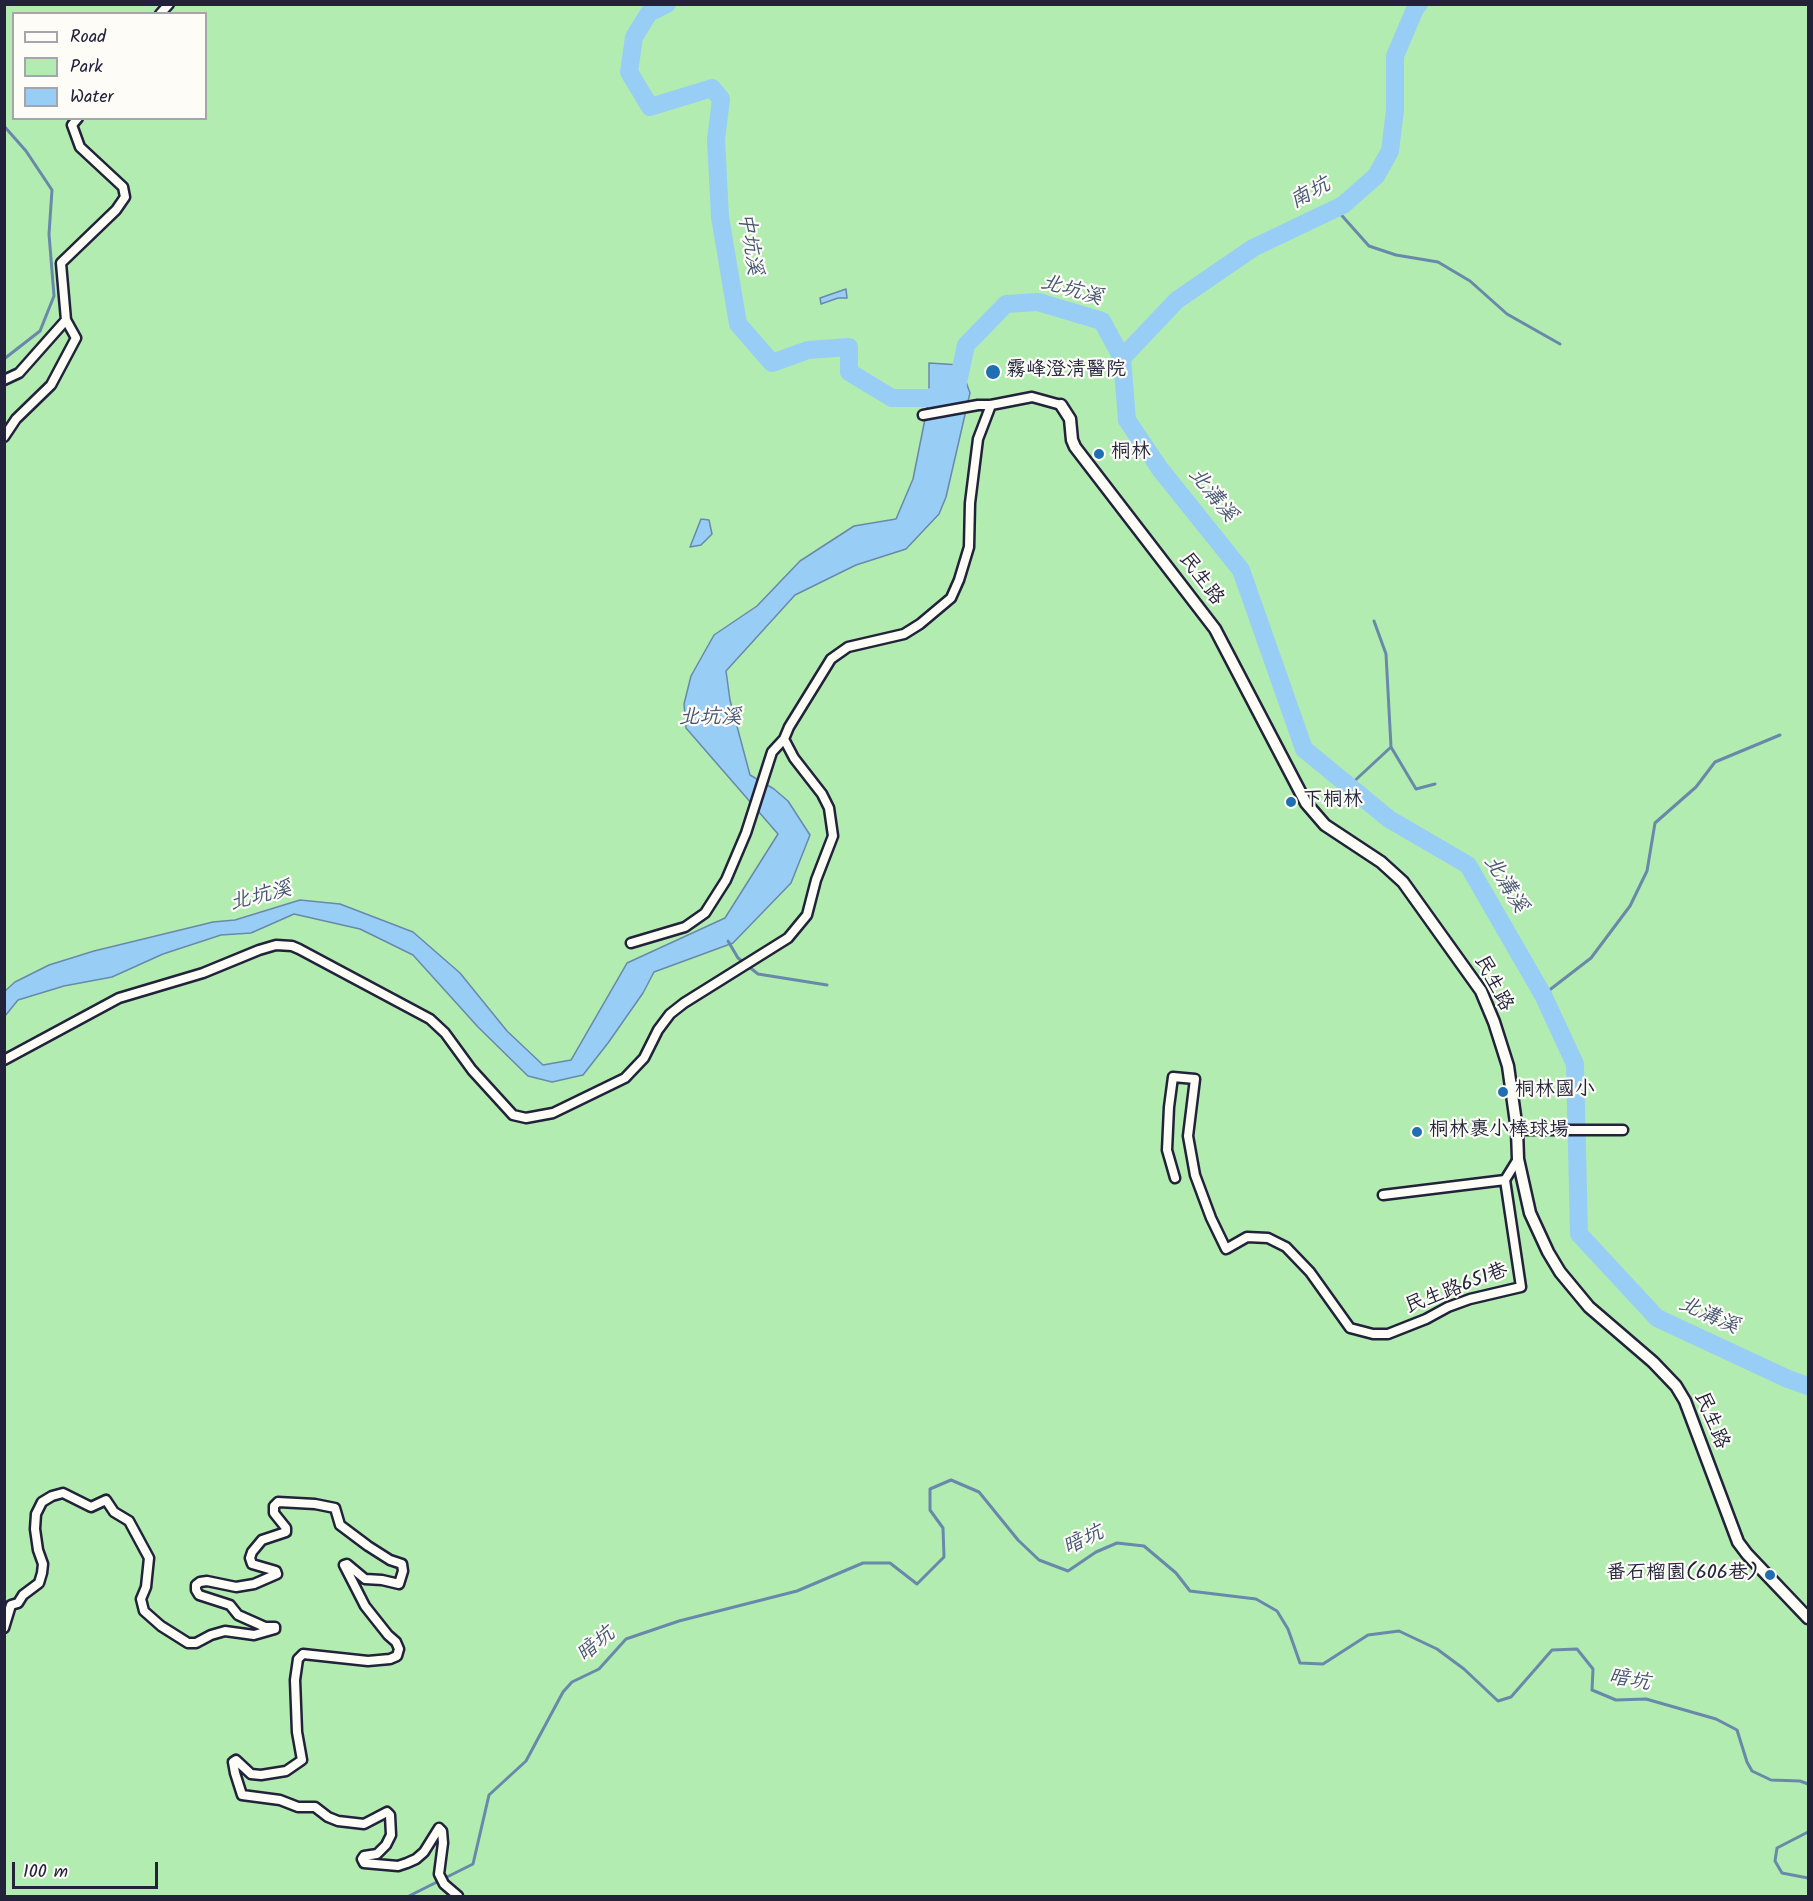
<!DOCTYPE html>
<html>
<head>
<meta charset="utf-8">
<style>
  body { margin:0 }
  #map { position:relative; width:1813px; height:1901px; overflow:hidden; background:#f2ead8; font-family:Kalam,sans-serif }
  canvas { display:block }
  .frame { position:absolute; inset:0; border:6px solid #22223b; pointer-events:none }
  .legend { position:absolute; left:12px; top:12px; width:195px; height:108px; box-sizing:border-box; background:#fdfcf7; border:2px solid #a5a5ac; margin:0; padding:8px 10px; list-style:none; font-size:18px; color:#22223b }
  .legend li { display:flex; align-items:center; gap:12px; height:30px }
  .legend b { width:30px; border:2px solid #a5a5ac }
  .scale { position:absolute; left:12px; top:1862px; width:146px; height:27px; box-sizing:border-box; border:3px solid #22223b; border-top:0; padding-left:8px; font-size:18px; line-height:21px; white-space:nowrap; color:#22223b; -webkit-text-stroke:4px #fdfcf7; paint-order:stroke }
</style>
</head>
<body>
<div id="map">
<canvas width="1813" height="1901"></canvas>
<div class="frame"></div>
<ul class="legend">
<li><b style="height:8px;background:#fdfcf7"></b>Road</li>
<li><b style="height:16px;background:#b2ecb0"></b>Park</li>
<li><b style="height:16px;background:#98cdf6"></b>Water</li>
</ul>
<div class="scale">100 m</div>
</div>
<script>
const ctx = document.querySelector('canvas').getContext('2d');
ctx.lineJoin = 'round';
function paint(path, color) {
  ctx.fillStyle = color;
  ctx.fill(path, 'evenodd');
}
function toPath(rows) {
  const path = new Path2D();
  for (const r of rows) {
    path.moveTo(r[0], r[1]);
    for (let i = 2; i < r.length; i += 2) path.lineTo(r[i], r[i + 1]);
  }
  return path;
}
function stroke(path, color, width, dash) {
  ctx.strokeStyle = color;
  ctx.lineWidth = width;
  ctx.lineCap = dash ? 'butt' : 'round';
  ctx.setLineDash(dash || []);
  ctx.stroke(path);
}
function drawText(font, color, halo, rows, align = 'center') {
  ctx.font = font + ' Kalam,"LXGW WenKai TC",sans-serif';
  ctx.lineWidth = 4.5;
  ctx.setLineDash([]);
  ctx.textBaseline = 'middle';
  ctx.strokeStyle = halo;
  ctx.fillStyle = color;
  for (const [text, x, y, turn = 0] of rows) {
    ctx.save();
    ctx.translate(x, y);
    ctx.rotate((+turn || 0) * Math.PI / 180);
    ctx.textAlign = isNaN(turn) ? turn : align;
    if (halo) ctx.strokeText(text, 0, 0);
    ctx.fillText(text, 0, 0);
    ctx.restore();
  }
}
const green = toPath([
  [5,5,1808,5,1808,1896,5,1896],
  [14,14,206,14,206,118,14,118]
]);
const water = toPath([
  [846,289,847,298,838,298,821,304,820,298,846,289],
  [929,363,960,365,970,393,946,497,939,514,906,549,856,565,795,595,726,671,730,700,750,775,774,789,788,801,810,835,791,883,733,943,654,972,643,993,608,1043,583,1075,552,1082,528,1076,478,1027,413,955,360,929,294,914,251,933,221,935,163,954,112,977,64,986,18,1000,5,1016,5,991,15,982,49,965,94,951,213,922,235,920,300,900,340,904,413,932,460,973,507,1031,543,1065,571,1060,627,963,725,918,778,834,686,728,684,704,691,676,714,635,757,606,800,561,854,526,896,519,913,479,929,399,929,363],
  [701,519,709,520,712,534,701,545,690,547,701,519]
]);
const stream = toPath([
  [4,126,26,151,52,190,49,234,54,296,40,331,4,359],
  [1336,209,1369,246,1396,255,1438,262,1470,281,1507,314,1560,344],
  [1391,747,1416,789,1435,784],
  [1349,786,1391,747,1386,654,1374,621],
  [728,941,738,958,758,974,827,985],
  [1543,995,1591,958,1630,906,1647,871,1655,823,1696,787,1715,762,1780,735],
  [1808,1832,1777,1848,1775,1861,1782,1873,1808,1878],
  [409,1896,473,1864,489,1795,526,1761,563,1692,572,1682,599,1669,626,1639,679,1621,797,1591,863,1563,890,1563,917,1584,944,1557,943,1528,930,1510,930,1489,951,1480,979,1492,1018,1540,1039,1560,1068,1571,1096,1552,1117,1543,1144,1546,1176,1573,1190,1591,1256,1599,1277,1611,1288,1629,1300,1663,1323,1664,1368,1635,1399,1631,1437,1649,1464,1669,1498,1701,1511,1697,1552,1650,1577,1649,1593,1669,1592,1690,1616,1700,1646,1699,1716,1719,1737,1730,1747,1762,1752,1771,1771,1780,1800,1781,1808,1784]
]);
const river = toPath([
  [667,4,649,13,634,37,629,72,650,107,712,88,721,99,716,140,720,217,738,324,772,363,808,350,849,347,849,372,892,398,929,398,949,390],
  [1122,358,1177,300,1253,248,1343,205,1376,176,1390,151,1395,110,1395,56,1415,9,1419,4],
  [957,387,966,345,1006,304,1038,302,1102,321,1122,358,1127,420,1160,469,1241,570,1304,749,1389,819,1468,865,1543,995,1575,1064,1579,1234,1657,1318,1788,1379,1808,1386]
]);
const minor = toPath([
  [160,14,169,4],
  [4,380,19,373,66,320],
  [923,415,978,405,991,405,1032,397,1061,405],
  [4,437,16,419,51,385,76,338,66,320,61,263,116,210,125,197,123,187,80,147,72,125,78,118],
  [631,943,685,927,705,913,726,880,746,833,772,752,784,739],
  [4,1060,119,998,203,973,259,950,276,945,292,946,299,949,430,1019,445,1033,472,1070,513,1115,526,1118,553,1113,625,1078,644,1058,658,1030,670,1014,684,1003,788,938,807,915,816,880,833,836,829,808,822,794,794,758,784,739,789,727,831,659,848,647,904,634,920,624,951,598,959,580,969,547,970,503,978,439,991,405],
  [1517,1130,1623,1130],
  [1175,1178,1167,1150,1169,1107,1173,1077,1195,1079,1188,1136,1195,1175,1211,1218,1226,1249,1247,1237,1268,1238,1286,1247,1310,1272,1350,1328,1373,1334,1388,1334,1426,1319,1448,1307,1470,1299,1521,1287,1505,1180,1518,1159],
  [1383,1195,1505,1180],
  [4,1628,11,1605,18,1603,23,1595,39,1583,42,1573,43,1564,38,1550,35,1529,36,1514,42,1502,52,1496,63,1493,91,1507,106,1500,114,1512,129,1521,149,1558,146,1587,141,1599,144,1611,161,1626,188,1643,196,1643,211,1635,225,1631,254,1635,275,1629,275,1627,265,1627,238,1615,230,1605,199,1595,196,1590,196,1585,200,1582,207,1581,236,1587,254,1584,277,1574,276,1571,252,1564,250,1558,252,1552,262,1540,286,1532,286,1528,274,1513,274,1506,278,1502,315,1504,335,1508,340,1525,368,1546,390,1560,402,1564,403,1571,399,1584,382,1580,365,1579,347,1564,344,1565,365,1606,388,1635,396,1642,399,1649,397,1656,390,1659,368,1661,303,1654,298,1659,295,1680,297,1732,302,1760,286,1771,261,1775,251,1774,236,1760,233,1762,235,1773,242,1795,280,1800,298,1807,315,1807,328,1817,338,1821,364,1824,387,1812,390,1815,391,1835,386,1845,377,1854,364,1856,362,1859,364,1863,398,1866,407,1863,416,1859,424,1852,439,1828,442,1831,443,1843,439,1874,444,1884,458,1896]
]);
const tertiary = toPath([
  [1061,405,1070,419,1072,440,1075,447,1215,629,1306,803,1325,825,1381,862,1403,882,1481,991,1494,1022,1508,1066,1517,1130,1518,1159,1530,1213,1548,1252,1560,1272,1589,1307,1653,1362,1676,1386,1685,1401,1738,1542,1747,1554,1808,1618]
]);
const markers = [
  [993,372,8,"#1f6fb2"],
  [1099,454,6,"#1f6fb2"],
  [1291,802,6,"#1f6fb2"],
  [1503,1092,6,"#1f6fb2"],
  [1417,1132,6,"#1f6fb2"],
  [1770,1575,6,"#1f6fb2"]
];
const poiNames = [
  ["霧峰澄清醫院",1006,372],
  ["桐林",1111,454],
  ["下桐林",1303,802],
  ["桐林國小",1515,1092],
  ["桐林裹小棒球場",1429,1132],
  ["番石榴園(606巷)",1758,1575,"right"]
];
const streetNames = [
  ["民生路",1200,580,53],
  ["民生路",1492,984,62],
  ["民生路651巷",1457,1290,-21],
  ["民生路",1710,1421,67]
];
const waterNames = [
  ["南坑",1311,195,-28],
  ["中坑溪",748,244,81],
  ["北坑溪",1071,292,16],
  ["北溝溪",1211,496,51],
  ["北坑溪",710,719],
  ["北溝溪",1504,885,58],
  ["北坑溪",261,898,-14],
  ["北溝溪",1708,1317,24],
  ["暗坑",1084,1542,-25],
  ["暗坑",597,1646,-39],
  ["暗坑",1629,1682,10]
];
paint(green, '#b2ecb0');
paint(water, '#98cdf6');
stroke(water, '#6989ab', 1.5);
stroke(stream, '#6989ab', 3);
stroke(river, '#98cdf6', 18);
stroke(minor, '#22223b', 13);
stroke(tertiary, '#22223b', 15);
stroke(minor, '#fdfcf7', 8);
stroke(tertiary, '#fdfcf7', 10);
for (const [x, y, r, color] of markers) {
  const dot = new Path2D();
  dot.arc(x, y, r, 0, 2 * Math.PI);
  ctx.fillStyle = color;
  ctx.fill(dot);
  stroke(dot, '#fdfcf7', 2);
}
drawText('20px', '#22223b', '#fdfcf7', poiNames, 'left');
drawText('20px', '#22223b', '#fdfcf7', streetNames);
drawText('italic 21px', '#455573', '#fdfcf7', waterNames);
</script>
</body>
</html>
